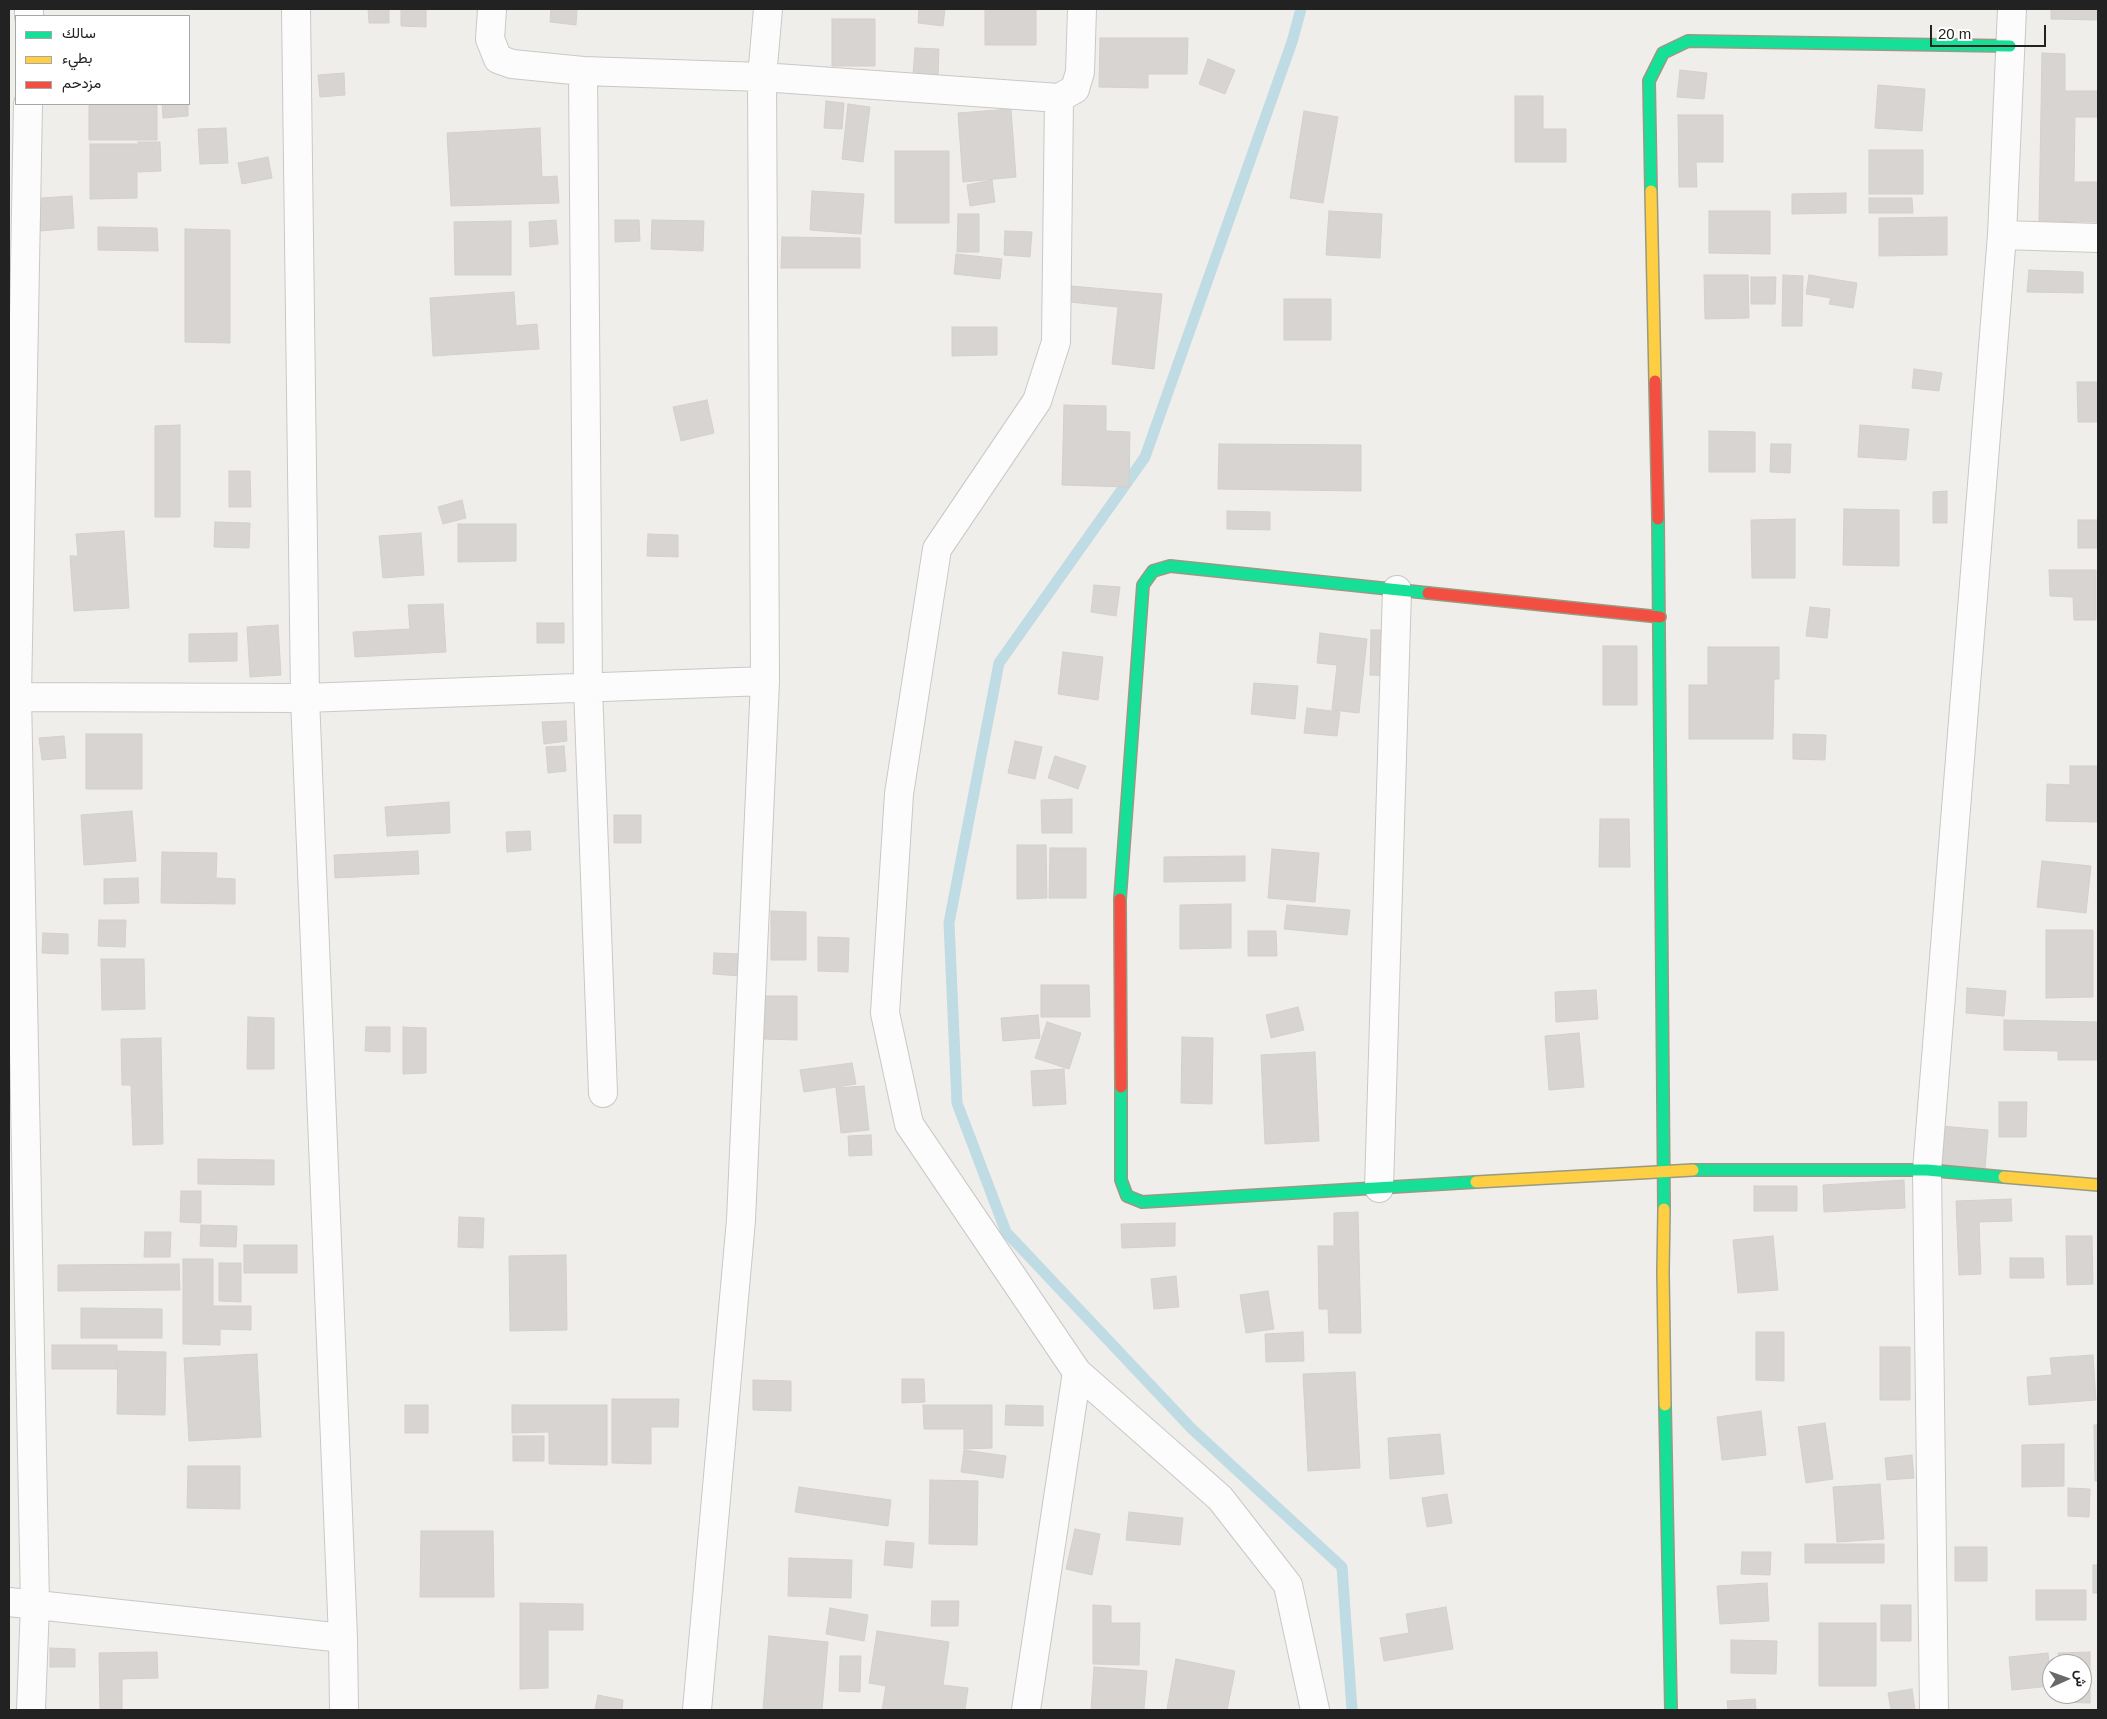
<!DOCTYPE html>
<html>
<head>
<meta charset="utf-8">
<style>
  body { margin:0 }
  #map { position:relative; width:2107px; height:1719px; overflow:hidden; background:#f0eeeb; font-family:Helvetica,Vazirmatn,sans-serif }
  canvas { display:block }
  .frame { position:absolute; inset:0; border:10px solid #222; pointer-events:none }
  .legend { position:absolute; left:15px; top:15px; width:175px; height:90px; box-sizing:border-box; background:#fff; border:1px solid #a7a7a7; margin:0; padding:6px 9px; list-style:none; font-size:15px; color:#222 }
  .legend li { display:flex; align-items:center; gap:10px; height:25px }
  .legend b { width:25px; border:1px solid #a7a7a7 }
  .north { position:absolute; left:2042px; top:1654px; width:50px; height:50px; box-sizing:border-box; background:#fff; border:1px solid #a7a7a7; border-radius:50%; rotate:88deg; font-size:14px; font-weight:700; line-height:20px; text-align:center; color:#222 }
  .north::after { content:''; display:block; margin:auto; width:18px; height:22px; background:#6a6968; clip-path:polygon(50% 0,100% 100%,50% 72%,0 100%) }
  .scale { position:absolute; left:1930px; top:25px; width:116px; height:22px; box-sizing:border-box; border:2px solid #222; border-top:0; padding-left:6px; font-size:15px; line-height:18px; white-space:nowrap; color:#222; -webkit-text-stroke:4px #fff; paint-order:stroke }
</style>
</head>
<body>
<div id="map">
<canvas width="2107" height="1719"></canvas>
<div class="frame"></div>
<ul class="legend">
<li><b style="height:6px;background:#16e098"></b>سالك</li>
<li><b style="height:6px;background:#ffcf43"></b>بطيء</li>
<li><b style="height:6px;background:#f24e42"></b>مزدحم</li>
</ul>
<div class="north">ش</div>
<div class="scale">20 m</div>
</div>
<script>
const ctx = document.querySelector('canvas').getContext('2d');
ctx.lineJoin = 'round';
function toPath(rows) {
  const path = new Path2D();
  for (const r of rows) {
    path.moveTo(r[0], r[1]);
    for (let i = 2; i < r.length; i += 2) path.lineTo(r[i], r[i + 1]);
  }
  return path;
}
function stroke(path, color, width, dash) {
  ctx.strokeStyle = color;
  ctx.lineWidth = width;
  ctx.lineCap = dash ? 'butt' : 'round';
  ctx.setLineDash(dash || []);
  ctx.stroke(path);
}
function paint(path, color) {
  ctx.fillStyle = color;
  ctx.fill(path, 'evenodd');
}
const stream = toPath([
  [1301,9,1292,42,1145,457,999,663,949,923,957,1103,1006,1232,1192,1429,1342,1567,1352,1710]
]);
const building = toPath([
  [368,9,389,9,389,23,369,23,368,9],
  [401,9,426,9,426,27,401,26,401,9],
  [551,9,577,9,576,25,550,22,551,9],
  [919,9,945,9,943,26,918,23,919,9],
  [985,9,1036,9,1036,45,985,45,985,9],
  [2051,9,2098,9,2098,20,2051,19,2051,9],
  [832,19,875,19,875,66,832,66,832,19],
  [1100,38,1188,38,1187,74,1148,74,1148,88,1099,87,1100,38],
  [915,48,939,49,938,77,913,75,915,48],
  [2042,53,2065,54,2065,91,2098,91,2098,117,2075,117,2074,182,2098,182,2098,222,2039,221,2042,53],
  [1208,59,1235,70,1225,94,1199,84,1208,59],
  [1680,70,1707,73,1704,99,1677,97,1680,70],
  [344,73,345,95,320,97,318,75,344,73],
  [1878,85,1925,89,1922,131,1875,128,1878,85],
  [1515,96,1543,96,1543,129,1566,129,1566,162,1515,162,1515,96],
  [826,101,844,103,842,129,824,128,826,101],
  [89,104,157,104,157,140,89,140,89,104],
  [162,104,188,104,188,116,163,118,162,104],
  [848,104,870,107,863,162,842,159,848,104],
  [1011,109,1016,177,963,182,958,113,1011,109],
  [1304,111,1338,117,1323,203,1290,198,1304,111],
  [1678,115,1723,115,1723,162,1696,162,1697,187,1679,187,1678,115],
  [226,128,228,163,200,164,198,129,226,128],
  [540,128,542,177,557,176,559,203,451,206,447,133,540,128],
  [138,142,160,142,161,171,138,172,138,142],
  [90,144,137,144,137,198,90,199,90,144],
  [1869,150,1923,150,1923,194,1869,194,1869,150],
  [895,151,949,151,949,223,895,223,895,151],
  [268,157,272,178,242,184,238,163,268,157],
  [992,180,995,202,970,206,967,185,992,180],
  [812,191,864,194,861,234,810,230,812,191],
  [1846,193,1846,213,1792,214,1792,194,1846,193],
  [72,196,74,228,29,232,26,199,72,196],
  [1869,198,1912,198,1913,213,1869,213,1869,198],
  [1329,211,1382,214,1380,258,1326,255,1329,211],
  [1709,211,1770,211,1770,254,1709,253,1709,211],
  [958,214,979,214,979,252,957,252,958,214],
  [1947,217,1947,255,1879,256,1879,218,1947,217],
  [556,220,558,244,530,247,529,222,556,220],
  [615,220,639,220,640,241,615,242,615,220],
  [652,220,704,221,703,251,651,249,652,220],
  [511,221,511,275,455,275,454,222,511,221],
  [98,227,157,228,158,251,98,250,98,227],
  [185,229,230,230,230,343,185,342,185,229],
  [1005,231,1032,232,1030,257,1004,255,1005,231],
  [782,237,860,238,860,268,781,268,782,237],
  [956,254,1002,259,1000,279,954,274,956,254],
  [2029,270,2083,272,2083,293,2027,292,2029,270],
  [1704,275,1748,275,1749,318,1705,319,1704,275],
  [1783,275,1803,276,1802,326,1782,326,1783,275],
  [1809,275,1857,283,1853,308,1829,304,1831,298,1806,294,1809,275],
  [1751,277,1776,277,1775,304,1751,304,1751,277],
  [1071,286,1162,294,1154,369,1112,364,1118,307,1070,302,1071,286],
  [514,292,516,326,537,324,539,349,433,356,430,298,514,292],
  [1284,299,1331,299,1331,340,1284,340,1284,299],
  [952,327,997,327,997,355,952,356,952,327],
  [1914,369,1942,373,1939,391,1912,388,1914,369],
  [2077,382,2098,382,2098,422,2078,422,2077,382],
  [707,400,714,433,681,441,673,407,707,400],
  [1064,405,1106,406,1106,431,1130,432,1129,487,1062,485,1064,405],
  [180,425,180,517,155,517,155,426,180,425],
  [1860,425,1909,429,1906,460,1858,457,1860,425],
  [1709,431,1755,432,1755,472,1709,472,1709,431],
  [1219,444,1361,445,1361,491,1218,489,1219,444],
  [1771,444,1791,444,1790,473,1770,472,1771,444],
  [229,471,250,471,251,507,229,507,229,471],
  [1947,491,1947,523,1933,523,1933,492,1947,491],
  [462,500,466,518,443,524,438,507,462,500],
  [1844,509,1899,510,1899,566,1843,565,1844,509],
  [1227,511,1270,512,1270,530,1227,529,1227,511],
  [1795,519,1795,578,1752,578,1751,520,1795,519],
  [2078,520,2098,520,2098,548,2078,548,2078,520],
  [215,522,250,523,249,548,214,547,215,522],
  [458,524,516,524,516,561,458,562,458,524],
  [124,531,129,608,74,611,70,556,78,556,76,534,124,531],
  [421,533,424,575,383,578,379,536,421,533],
  [648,534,678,535,678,557,647,556,648,534],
  [2049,570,2096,570,2096,620,2074,620,2073,597,2050,596,2049,570],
  [1094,585,1120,587,1116,616,1091,612,1094,585],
  [443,604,446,652,355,657,353,632,410,629,408,605,443,604],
  [1810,607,1830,609,1827,638,1806,636,1810,607],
  [537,623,564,623,564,643,537,643,537,623],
  [278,625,281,675,250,677,247,627,278,625],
  [1371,630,1399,630,1398,676,1370,675,1371,630],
  [237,633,237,661,189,662,189,634,237,633],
  [1320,633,1367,639,1359,713,1332,710,1337,665,1317,663,1320,633],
  [1603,646,1637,646,1637,705,1603,705,1603,646],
  [1708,647,1779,647,1779,679,1774,679,1773,739,1689,739,1689,685,1708,685,1708,647],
  [1063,652,1103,657,1098,700,1058,694,1063,652],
  [1254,683,1298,686,1295,719,1251,714,1254,683],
  [1307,708,1340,712,1337,736,1304,733,1307,708],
  [566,721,567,741,544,744,542,722,566,721],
  [86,734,142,734,142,789,86,789,86,734],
  [1793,734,1826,735,1825,760,1793,759,1793,734],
  [64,736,66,758,42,760,39,738,64,736],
  [1015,741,1042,747,1035,779,1008,773,1015,741],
  [564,746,566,771,548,773,546,747,564,746],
  [1055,756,1086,766,1078,789,1048,778,1055,756],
  [2070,766,2098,766,2098,822,2046,821,2047,784,2070,785,2070,766],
  [1072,799,1072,833,1042,833,1041,800,1072,799],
  [449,802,450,833,387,836,385,807,449,802],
  [132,811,136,861,84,865,81,815,132,811],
  [614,815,641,815,641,843,614,843,614,815],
  [1600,819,1629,819,1630,867,1599,867,1600,819],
  [530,831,531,850,507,852,506,832,530,831],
  [1017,845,1046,845,1047,898,1017,899,1017,845],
  [1050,848,1086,848,1086,898,1049,898,1050,848],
  [1272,849,1319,853,1315,902,1268,898,1272,849],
  [418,851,419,874,335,878,334,855,418,851],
  [162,852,217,853,216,878,235,879,235,904,161,903,162,852],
  [1245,856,1245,881,1164,882,1164,857,1245,856],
  [2042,861,2091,866,2086,913,2037,907,2042,861],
  [138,878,139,903,104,904,104,879,138,878],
  [1231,904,1231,948,1180,949,1180,905,1231,904],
  [1287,905,1350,910,1347,935,1284,929,1287,905],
  [771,911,806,912,806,960,771,960,771,911],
  [99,920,126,920,125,947,98,946,99,920],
  [2046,930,2093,930,2093,997,2046,998,2046,930],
  [1248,931,1276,931,1277,956,1248,956,1248,931],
  [43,933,68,934,68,954,42,953,43,933],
  [818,937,849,938,848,972,818,971,818,937],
  [714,953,740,954,740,976,713,974,714,953],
  [101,959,144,959,145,1009,102,1010,101,959],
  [1041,985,1089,985,1090,1017,1041,1017,1041,985],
  [1967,988,2006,991,2004,1016,1966,1013,1967,988],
  [1596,990,1598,1019,1556,1022,1555,992,1596,990],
  [764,996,797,996,797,1040,763,1039,764,996],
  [1298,1007,1304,1030,1271,1038,1266,1015,1298,1007],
  [1038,1015,1040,1038,1003,1041,1001,1018,1038,1015],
  [248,1017,274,1018,274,1069,247,1069,248,1017],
  [2004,1020,2098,1022,2098,1060,2058,1060,2058,1051,2004,1050,2004,1020],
  [1047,1022,1081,1033,1069,1069,1035,1058,1047,1022],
  [366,1027,390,1027,390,1052,365,1051,366,1027],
  [403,1027,426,1028,426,1073,403,1074,403,1027],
  [1579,1033,1584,1087,1549,1090,1545,1036,1579,1033],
  [1182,1037,1213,1038,1212,1104,1181,1103,1182,1037],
  [161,1038,163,1144,133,1145,131,1085,122,1085,121,1039,161,1038],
  [1315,1052,1319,1141,1265,1144,1261,1055,1315,1052],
  [852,1063,856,1084,804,1092,800,1070,852,1063],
  [1064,1069,1066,1104,1033,1106,1031,1071,1064,1069],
  [864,1086,869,1130,841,1133,836,1088,864,1086],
  [1999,1102,2027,1102,2026,1137,1999,1137,1999,1102],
  [1940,1126,1988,1130,1985,1169,1937,1166,1940,1126],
  [871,1135,872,1155,849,1156,848,1136,871,1135],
  [198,1159,274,1160,274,1185,198,1184,198,1159],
  [1904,1180,1905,1208,1824,1212,1823,1185,1904,1180],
  [1754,1186,1797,1186,1797,1211,1754,1211,1754,1186],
  [181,1191,201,1191,201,1223,180,1222,181,1191],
  [2011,1199,2012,1221,1979,1222,1981,1274,1959,1275,1956,1201,2011,1199],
  [1358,1212,1361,1333,1329,1333,1328,1309,1319,1309,1318,1246,1334,1246,1334,1213,1358,1212],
  [459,1217,484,1218,483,1248,458,1247,459,1217],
  [1175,1223,1175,1246,1122,1248,1121,1224,1175,1223],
  [201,1225,237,1226,236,1247,200,1246,201,1225],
  [145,1232,171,1232,170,1257,144,1257,145,1232],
  [1773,1236,1778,1290,1738,1293,1733,1240,1773,1236],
  [2066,1236,2092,1236,2093,1284,2067,1285,2066,1236],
  [244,1245,297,1245,297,1273,244,1273,244,1245],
  [566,1255,567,1330,510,1331,509,1256,566,1255],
  [2010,1258,2043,1258,2044,1278,2010,1278,2010,1258],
  [183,1259,213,1259,213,1306,251,1306,251,1330,220,1329,220,1345,183,1344,183,1259],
  [219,1263,241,1263,241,1302,219,1301,219,1263],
  [179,1264,180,1290,58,1291,58,1265,179,1264],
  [1176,1276,1179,1307,1154,1309,1151,1279,1176,1276],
  [1268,1291,1274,1329,1246,1333,1240,1295,1268,1291],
  [81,1308,162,1309,162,1338,81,1338,81,1308],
  [1303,1332,1304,1361,1266,1362,1265,1334,1303,1332],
  [1756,1332,1784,1332,1784,1381,1756,1380,1756,1332],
  [52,1345,117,1345,117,1369,52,1369,52,1345],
  [1880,1347,1910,1347,1910,1400,1880,1400,1880,1347],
  [118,1351,166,1352,165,1415,117,1414,118,1351],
  [257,1354,261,1437,189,1441,184,1358,257,1354],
  [2093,1355,2096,1400,2029,1405,2027,1377,2052,1375,2050,1358,2093,1355],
  [1355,1372,1360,1468,1308,1471,1303,1374,1355,1372],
  [902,1379,924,1379,925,1402,902,1403,902,1379],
  [753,1380,791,1381,791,1411,753,1410,753,1380],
  [612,1399,679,1399,678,1427,651,1427,651,1464,612,1463,612,1399],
  [405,1405,428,1405,428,1433,405,1433,405,1405],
  [512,1405,607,1405,607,1465,549,1464,549,1432,512,1433,512,1405],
  [923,1405,992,1405,992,1448,964,1449,964,1429,924,1429,923,1405],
  [1006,1405,1043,1406,1043,1426,1005,1425,1006,1405],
  [1761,1411,1766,1455,1722,1460,1717,1417,1761,1411],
  [1825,1423,1833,1479,1806,1483,1798,1427,1825,1423],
  [2094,1425,2098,1425,2098,1481,2095,1481,2094,1425],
  [1440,1434,1444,1474,1390,1479,1388,1438,1440,1434],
  [513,1436,544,1436,544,1461,513,1461,513,1436],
  [2064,1444,2064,1486,2022,1487,2022,1445,2064,1444],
  [964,1450,1006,1456,1003,1478,961,1472,964,1450],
  [1912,1455,1914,1478,1887,1480,1885,1458,1912,1455],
  [188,1466,240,1466,240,1509,187,1508,188,1466],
  [930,1480,978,1481,977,1545,929,1544,930,1480],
  [1880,1484,1884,1539,1837,1542,1833,1487,1880,1484],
  [799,1487,891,1500,888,1526,795,1512,799,1487],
  [2068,1488,2090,1489,2089,1517,2068,1516,2068,1488],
  [1447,1494,1452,1523,1427,1527,1422,1498,1447,1494],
  [1129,1512,1183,1518,1180,1545,1126,1540,1129,1512],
  [1075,1529,1100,1534,1092,1575,1066,1569,1075,1529],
  [421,1531,493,1531,494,1597,420,1597,421,1531],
  [886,1541,914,1543,912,1568,884,1565,886,1541],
  [1805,1544,1884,1544,1884,1563,1805,1563,1805,1544],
  [1955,1547,1987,1547,1987,1581,1955,1581,1955,1547],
  [1742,1552,1771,1552,1770,1575,1741,1574,1742,1552],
  [789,1558,852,1560,851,1598,788,1596,789,1558],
  [2093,1565,2098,1565,2098,1593,2093,1593,2093,1565],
  [1767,1583,1769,1621,1720,1624,1717,1586,1767,1583],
  [2036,1590,2086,1590,2086,1620,2036,1620,2036,1590],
  [932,1601,959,1601,958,1626,931,1626,932,1601],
  [520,1603,583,1604,583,1630,548,1630,548,1688,520,1689,520,1603],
  [1093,1605,1111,1606,1111,1623,1140,1623,1139,1665,1093,1664,1093,1605],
  [1881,1605,1911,1605,1911,1641,1881,1641,1881,1605],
  [1446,1607,1453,1649,1384,1661,1380,1638,1409,1633,1406,1614,1446,1607],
  [830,1608,868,1615,864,1641,826,1634,830,1608],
  [1819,1623,1876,1623,1876,1686,1819,1686,1819,1623],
  [877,1631,949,1642,943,1685,968,1688,965,1710,882,1710,886,1686,869,1683,877,1631],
  [769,1636,828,1642,822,1710,763,1710,769,1636],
  [1731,1640,1777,1641,1776,1674,1731,1673,1731,1640],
  [50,1648,75,1649,75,1667,50,1667,50,1648],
  [157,1652,158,1678,122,1679,122,1710,100,1710,99,1653,157,1652],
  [2090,1652,2090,1703,2059,1702,2059,1694,2082,1694,2082,1664,2058,1664,2058,1653,2090,1652],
  [2048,1653,2051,1686,2012,1690,2009,1657,2048,1653],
  [840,1656,861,1656,860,1692,839,1691,840,1656],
  [1176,1659,1235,1671,1227,1710,1167,1709,1176,1659],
  [1094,1667,1147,1671,1144,1709,1155,1710,1091,1710,1094,1667],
  [1912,1689,1915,1710,1891,1710,1888,1693,1912,1689],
  [598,1695,623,1700,622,1710,595,1710,598,1695],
  [1755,1699,1756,1710,1728,1710,1727,1701,1755,1699]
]);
const street = toPath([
  [296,9,305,698,343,1638,344,1710],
  [492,9,490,39,498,59,512,64,583,71,762,77,1059,98,1075,89,1080,72,1082,9],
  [29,16,29,9],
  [583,71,588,687,603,1093],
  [1059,98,1056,342,1037,401,937,549,899,794,885,1013,909,1124,1077,1372,1220,1498,1288,1585,1315,1710],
  [28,104,17,696,35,1604,31,1710],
  [2002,235,2098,238],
  [9,697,305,698,765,681],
  [1379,1188,1397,590],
  [9,1602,343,1638],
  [697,1710,741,1220,765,681,762,77,768,9],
  [1026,1710,1077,1372],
  [1934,1710,1927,1170,2002,235,2012,9]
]);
const fast = toPath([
  [1651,191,1649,81,1663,53,1688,41,2010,46],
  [1658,519,1664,1209],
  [1120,899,1143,585,1153,571,1170,566,1428,593],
  [1121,1087,1121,1180,1127,1196,1142,1202,1476,1182],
  [1693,1170,1927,1170,2004,1177],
  [1665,1405,1671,1710]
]);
const slow = toPath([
  [1651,191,1655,381],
  [2004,1177,2098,1185],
  [1476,1182,1693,1170],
  [1664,1209,1663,1272,1665,1405]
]);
const jam = toPath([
  [1655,381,1658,519],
  [1428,593,1660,617],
  [1120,899,1121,1087]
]);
stroke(stream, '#bfdbe3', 11);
paint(building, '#d7d4d2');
stroke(building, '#d3d0cc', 1);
stroke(street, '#c9c8c7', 30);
stroke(fast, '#999a82', 14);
stroke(slow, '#999a82', 14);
stroke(jam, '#999a82', 14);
stroke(street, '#fdfcfc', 28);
stroke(fast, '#16e098', 11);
stroke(slow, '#ffcf43', 11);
stroke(jam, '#f24e42', 11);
</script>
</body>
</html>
